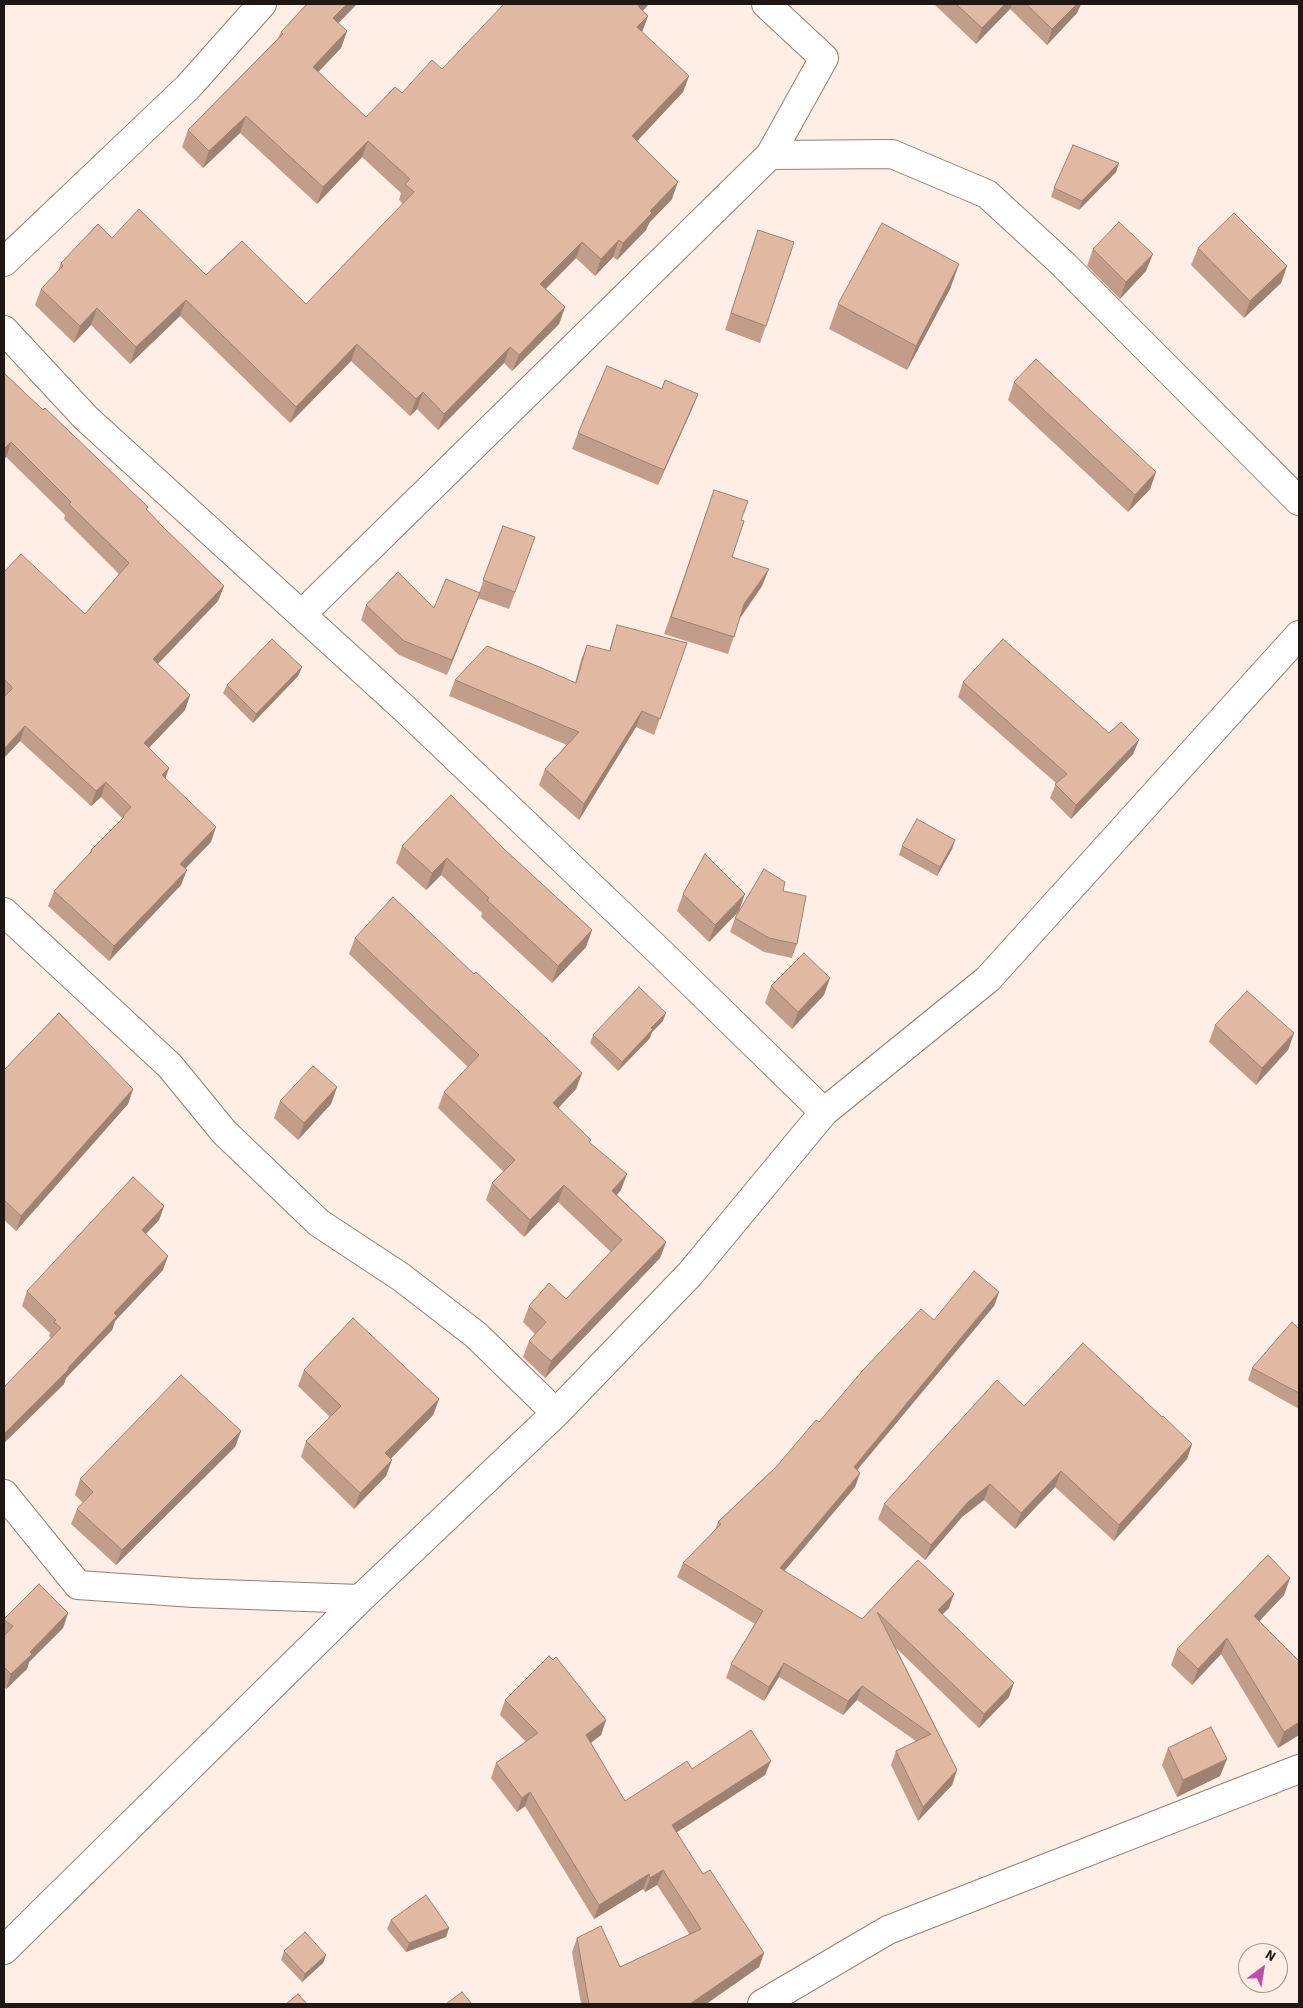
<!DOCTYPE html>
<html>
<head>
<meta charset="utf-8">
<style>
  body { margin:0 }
  #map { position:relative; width:1303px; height:2008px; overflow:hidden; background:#ffeee6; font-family:"Source Sans 3",sans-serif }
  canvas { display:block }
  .frame { position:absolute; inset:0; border:5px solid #1e1714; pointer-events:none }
  .north { position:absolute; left:1238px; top:1943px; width:50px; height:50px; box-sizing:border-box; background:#ffeee6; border:1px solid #a59892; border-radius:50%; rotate:31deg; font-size:14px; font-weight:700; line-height:20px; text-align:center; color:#1e1714 }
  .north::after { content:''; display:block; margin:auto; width:18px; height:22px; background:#bc4dab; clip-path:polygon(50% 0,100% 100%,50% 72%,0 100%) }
</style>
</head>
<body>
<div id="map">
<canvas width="1303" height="2008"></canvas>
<div class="frame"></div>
<div class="north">N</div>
</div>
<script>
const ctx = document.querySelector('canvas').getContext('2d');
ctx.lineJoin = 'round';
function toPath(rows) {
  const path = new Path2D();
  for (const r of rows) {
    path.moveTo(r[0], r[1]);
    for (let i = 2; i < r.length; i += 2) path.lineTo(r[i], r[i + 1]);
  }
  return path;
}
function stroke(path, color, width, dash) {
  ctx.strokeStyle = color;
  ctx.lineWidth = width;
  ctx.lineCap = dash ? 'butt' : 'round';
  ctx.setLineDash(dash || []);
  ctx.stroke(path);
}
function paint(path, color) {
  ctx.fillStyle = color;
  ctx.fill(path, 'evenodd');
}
const street = toPath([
  [766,4,824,58,770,155,892,154,987,194,1062,263,1299,501],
  [4,262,188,87,262,4],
  [4,330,86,418,405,709,663,955,824,1112],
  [302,614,770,155],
  [4,912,170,1066,224,1132,319,1223,401,1277,476,1335,556,1413],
  [4,1494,78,1585,194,1593,360,1599],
  [4,1950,360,1599,556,1413,690,1274,824,1112,988,979,1299,635],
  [762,2004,888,1930,1299,1769]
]);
const wall = toPath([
  [934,4,1081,4,1077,13,1047,45,1010,9,976,44],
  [643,11,648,16,642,32,689,76,683,92,637,141,672,199,649,223,646,230,617,260,613,257,595,276,576,258,546,289,565,307,559,324,512,371,504,363,438,430,417,409,410,416,351,361,290,423,180,316,130,364,91,325,74,343,35,305,41,289,58,271,61,263,112,238,206,275,306,304,403,204,399,200,401,193,362,157,317,204,240,133,203,168,182,147,188,130,278,38,281,32,338,23,347,31,341,48,318,72,366,117,402,93,442,69],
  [1119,163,1116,172,1079,210,1051,197,1054,188],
  [758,230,766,326,760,343,725,330],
  [1198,248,1287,266,1281,283,1244,318,1191,265],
  [1093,249,1146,271,1120,299,1087,266],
  [959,264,950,289,907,370,829,329,838,304],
  [4,373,147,510,163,527,224,586,218,601,158,664,190,695,185,710,149,748,165,778,211,842,185,869,181,885,109,961,48,906,54,891,89,854,91,850,121,821,122,818,101,797,91,806,20,741,4,758,4,571,85,614,119,574,64,519,65,515,6,457,4,459],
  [1014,382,1156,472,1150,489,1128,512,1008,400],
  [662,389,698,394,692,409,658,485,572,449,578,433],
  [714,490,741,520,732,557,762,586,740,618,728,654,664,634],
  [503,526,535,537,509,609,478,598,447,675,399,655,361,620,366,605,434,608,479,593],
  [617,625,687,643,654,735,636,727,579,820,539,785,545,769,567,745,449,696,455,680,575,683,581,660,587,645,609,651],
  [302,667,298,676,253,723,223,693,227,685],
  [963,682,1109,733,1139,740,1133,754,1071,819,1050,798,1056,783,958,697],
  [955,840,952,849,937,876,899,855,902,846],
  [402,846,504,849,592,930,586,947,552,983,481,917,482,913,441,875,426,890,396,863],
  [783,891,797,944,792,958,764,952,730,932,735,918],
  [683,894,739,911,709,942,677,911],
  [355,938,474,974,582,1073,576,1089,558,1108,590,1143,621,1190,617,1195,666,1242,660,1258,545,1378,523,1357,529,1341,535,1334,523,1322,529,1306,566,1299,611,1252,558,1202,524,1237,486,1200,492,1183,504,1172,438,1108,444,1092,468,1067,349,954],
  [771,986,824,995,792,1029,765,1003],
  [663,1021,652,1032,650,1038,618,1071,590,1043,593,1035],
  [1215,1025,1294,1033,1288,1050,1256,1085,1209,1042],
  [4,1070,133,1089,128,1104,16,1231,4,1220],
  [337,1087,331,1104,298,1140,274,1118,280,1101],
  [164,1206,159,1220,146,1234,163,1270,115,1321,112,1330,66,1378,64,1384,4,1443,4,1387,51,1338,49,1336,50,1333,22,1306,27,1291],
  [999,1292,994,1306,857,1470,860,1473,855,1487,784,1571,862,1619,918,1560,949,1608,942,1614,1009,1697,979,1728,896,1648,957,1770,952,1785,918,1821,891,1765,896,1751,916,1741,857,1700,843,1715,779,1677,764,1701,726,1678,731,1664,755,1624,677,1577,683,1563,715,1530,718,1522,777,1466,819,1422,934,1320],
  [1299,1329,1299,1409,1248,1380,1252,1368],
  [304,1370,439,1399,433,1415,391,1458,386,1476,354,1509,301,1457,306,1441,330,1417,298,1386],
  [1024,1406,1162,1417,1192,1444,1187,1459,1114,1541,1055,1487,1015,1529,984,1500,962,1517,925,1560,878,1519,884,1504],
  [241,1431,235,1447,116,1565,71,1524,77,1509,83,1503,75,1495,80,1479],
  [1290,1578,1284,1595,1259,1621,1299,1735,1278,1748,1221,1654,1192,1685,1171,1665,1177,1649],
  [68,1613,63,1628,29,1662,27,1669,6,1689,4,1686,4,1619],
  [505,1700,606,1720,601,1735,591,1743,625,1801,692,1769,765,1775,676,1833,703,1874,764,1953,759,1967,706,2004,581,2004,572,1952,577,1938,620,1967,690,1935,657,1885,645,1892,643,1889,594,1919,525,1806,517,1812,491,1778,496,1763,526,1742,500,1715],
  [1168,1748,1227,1759,1220,1776,1177,1797,1162,1765],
  [391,1920,449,1928,446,1937,406,1952,387,1929],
  [284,1951,326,1955,323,1963,302,1982,281,1960]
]);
const shadedWall = toPath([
  [347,4,357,4,327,35,333,18],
  [640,4,649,4,632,23,638,6],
  [1005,4,1012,4,1010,9,976,44,982,28],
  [1077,4,1081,4,1077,13,1047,45,1052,29],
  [648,16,642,32,637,27],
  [347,31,341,48,307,84,313,67],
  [689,76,683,92,626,153,632,136],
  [246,116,240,133,203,168,209,151],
  [368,141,362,157,317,204,323,187],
  [1119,163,1116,172,1079,210,1082,201],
  [678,182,672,199,649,223,646,230,617,260,623,243,650,211],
  [619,240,613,257,595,276,601,259],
  [582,242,576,258,534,300,540,284],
  [1153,254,1146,271,1120,299,1126,282],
  [959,264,950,289,907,370,916,346],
  [1287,266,1281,283,1244,318,1250,301],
  [186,300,180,316,130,364,136,347],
  [565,307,559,324,512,371,519,355],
  [97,308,91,325,74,343,80,326],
  [357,344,351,361,290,423,296,407],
  [510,347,504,363,438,430,444,414],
  [423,392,417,409,410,416,416,399],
  [698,394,692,409,658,485,664,470],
  [11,442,6,457,4,459,4,449],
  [1156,472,1150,489,1128,512,1135,495],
  [769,569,762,586,738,621,744,604],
  [224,586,218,601,148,674,153,659],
  [480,593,474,608,447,675,452,660],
  [302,667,298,676,253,723,256,714],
  [190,695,185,710,139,758,144,743],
  [642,711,636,727,579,820,584,804],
  [25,726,20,741,4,758,4,749],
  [1139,740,1133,754,1071,819,1076,805],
  [169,768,164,783,162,775],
  [106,782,101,797,91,806,96,791],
  [216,827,211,842,175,879,180,864],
  [955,840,952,849,937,876,940,867],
  [447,858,441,875,426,890,432,873],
  [187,870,181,885,109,961,114,946],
  [745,894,739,911,709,942,715,925],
  [592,930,586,947,552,983,558,966],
  [830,978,824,995,792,1029,798,1012],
  [666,1013,663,1021,652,1032,650,1038,618,1071,622,1062,651,1028],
  [1294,1033,1288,1050,1256,1085,1262,1068],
  [582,1073,576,1089,547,1120,553,1103],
  [337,1087,331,1104,298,1140,304,1123],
  [133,1089,128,1104,16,1231,21,1216],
  [627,1174,621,1190,606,1207,612,1191],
  [564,1185,558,1202,524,1237,530,1220],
  [164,1206,159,1220,136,1244,142,1230],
  [666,1242,660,1258,545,1378,551,1361],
  [168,1256,163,1270,115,1321,112,1330,66,1378,64,1384,4,1443,4,1434,114,1313],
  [999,1292,994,1306,848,1481,854,1467],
  [439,1399,433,1415,380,1470,385,1453],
  [241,1431,235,1447,116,1565,122,1550],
  [1192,1444,1187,1459,1114,1541,1119,1525],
  [392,1460,386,1476,354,1509,360,1493],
  [1061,1471,1055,1487,1015,1529,1021,1513],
  [860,1473,855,1487,775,1582,780,1568],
  [990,1484,984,1500,962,1517,925,1560,931,1545,968,1502],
  [1290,1578,1284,1595,1248,1633,1254,1616],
  [954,1594,949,1608,933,1624,938,1610],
  [68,1613,63,1628,29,1662,27,1669,6,1689,11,1674,30,1652],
  [1227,1638,1221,1654,1192,1685,1198,1669],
  [784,1663,779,1677,764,1701,769,1687],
  [1014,1683,1009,1697,979,1728,984,1714],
  [862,1686,857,1700,843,1715,848,1701],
  [606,1720,601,1735,581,1750,586,1735],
  [1299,1722,1299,1735,1278,1748,1284,1732],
  [1227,1759,1220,1776,1177,1797,1183,1780],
  [771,1761,765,1775,666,1839,672,1825],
  [957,1770,952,1785,918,1821,923,1807],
  [530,1792,525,1806,517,1812,522,1798],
  [663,1870,657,1885,645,1892,650,1878],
  [649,1874,643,1889,594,1919,599,1905],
  [449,1928,446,1937,406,1952,409,1943],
  [764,1953,759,1967,706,2004,690,2004],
  [326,1955,323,1963,302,1982,305,1974]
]);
const building = toPath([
  [307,4,347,4,333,18,347,31,313,67,366,117,395,87,402,93,432,60,442,69,504,4,640,4,638,6,648,16,637,27,689,76,632,136,678,182,650,211,652,213,623,243,619,240,601,259,582,242,540,284,565,307,519,355,510,347,444,414,423,392,416,399,357,344,296,407,186,300,136,347,97,308,80,326,41,289,63,266,61,263,98,224,112,238,139,209,206,275,242,241,306,304,414,192,405,184,410,179,368,141,323,187,246,116,209,151,188,130,283,34,281,32,307,4],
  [956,4,1005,4,982,28,956,4],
  [1026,4,1077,4,1052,29,1026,4],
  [1073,145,1119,163,1082,201,1054,188,1073,145],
  [1234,213,1287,266,1250,301,1198,248,1234,213],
  [1119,222,1153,254,1126,282,1093,249,1119,222],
  [882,223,959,264,916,346,838,304,882,223],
  [758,230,794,242,766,326,731,313,758,230],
  [1036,359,1156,472,1135,495,1014,382,1036,359],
  [607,366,662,389,665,380,698,394,664,470,578,433,607,366],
  [4,373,43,410,45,408,125,485,148,507,146,509,163,527,224,586,153,659,190,695,144,743,169,768,162,775,216,827,180,864,187,870,114,946,54,891,92,851,91,850,124,817,123,816,131,807,106,782,96,791,25,726,4,749,4,697,12,689,11,686,4,679,4,571,4,572,21,554,85,614,129,563,69,504,71,502,11,442,4,449,4,373],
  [714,490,748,501,741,520,744,521,732,557,769,569,744,604,734,637,671,617,714,490],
  [503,526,535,537,515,592,483,580,503,526],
  [398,572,434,608,446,579,480,593,452,660,404,641,366,605,398,572],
  [617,625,687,643,660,719,642,711,584,804,545,769,579,732,455,680,487,646,537,666,576,683,587,645,610,651,617,625],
  [272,639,302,667,256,714,227,685,272,639],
  [1003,639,1109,733,1121,722,1139,740,1076,805,1055,784,1067,774,963,682,1003,639],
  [451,795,504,849,592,930,558,966,487,900,489,898,447,858,432,873,402,846,451,795],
  [917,819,955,840,940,867,902,846,917,819],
  [705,854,745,894,715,925,683,894,705,854],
  [764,869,785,882,783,891,806,896,797,944,769,938,735,918,764,869],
  [393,897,474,974,476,972,520,1013,582,1073,553,1103,591,1140,589,1142,627,1174,612,1191,666,1242,551,1361,529,1341,546,1322,529,1306,549,1283,566,1299,622,1240,564,1185,530,1220,492,1183,515,1160,444,1092,479,1055,355,938,393,897],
  [804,953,830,978,798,1012,771,986,804,953],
  [639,987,666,1013,651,1028,653,1029,622,1062,593,1035,639,987],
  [1247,991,1294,1033,1262,1068,1215,1025,1247,991],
  [59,1013,133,1089,21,1216,4,1200,4,1070,59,1013],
  [313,1066,337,1087,304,1123,280,1101,313,1066],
  [133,1177,164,1206,142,1230,168,1256,114,1313,117,1316,68,1368,69,1369,4,1434,4,1387,61,1328,54,1322,56,1320,27,1291,133,1177],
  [974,1271,999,1292,854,1467,860,1473,780,1568,862,1619,918,1560,954,1594,938,1610,1014,1683,984,1714,877,1612,957,1770,923,1807,896,1751,931,1734,862,1686,848,1701,784,1663,769,1687,731,1664,763,1611,683,1563,721,1524,718,1522,777,1466,816,1420,819,1422,863,1370,921,1309,934,1320,974,1271],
  [353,1318,439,1399,385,1453,392,1460,360,1493,306,1441,341,1406,304,1370,353,1318],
  [1292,1322,1299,1329,1299,1393,1252,1368,1292,1322],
  [1083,1343,1162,1417,1163,1416,1192,1444,1119,1525,1061,1471,1021,1513,990,1484,968,1502,931,1545,884,1504,997,1380,1024,1406,1083,1343],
  [181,1375,241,1431,122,1550,77,1509,93,1492,80,1479,181,1375],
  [1268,1555,1290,1578,1254,1616,1299,1661,1299,1722,1284,1732,1227,1638,1198,1669,1177,1649,1268,1555],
  [39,1584,68,1613,30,1652,32,1654,11,1674,4,1667,4,1636,13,1626,4,1620,4,1619,39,1584],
  [549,1656,553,1660,556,1657,606,1720,586,1735,625,1801,687,1761,692,1769,751,1730,771,1761,672,1825,703,1874,710,1870,764,1953,690,2004,589,2004,577,1938,601,1926,620,1967,701,1929,663,1870,650,1878,649,1874,599,1905,530,1792,522,1798,496,1763,538,1733,505,1700,549,1656],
  [1211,1727,1227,1759,1183,1780,1168,1748,1211,1727],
  [426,1895,449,1928,409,1943,391,1920,426,1895],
  [305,1932,326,1955,305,1974,284,1951,305,1932],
  [462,1992,472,2004,446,2004,462,1992],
  [298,1994,307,2004,286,2004,298,1994]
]);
stroke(street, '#928076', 30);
stroke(street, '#fff', 28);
paint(wall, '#c29e8a');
paint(shadedWall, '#9e8171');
paint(building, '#e1b8a1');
stroke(building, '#9e8171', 1);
</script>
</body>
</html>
